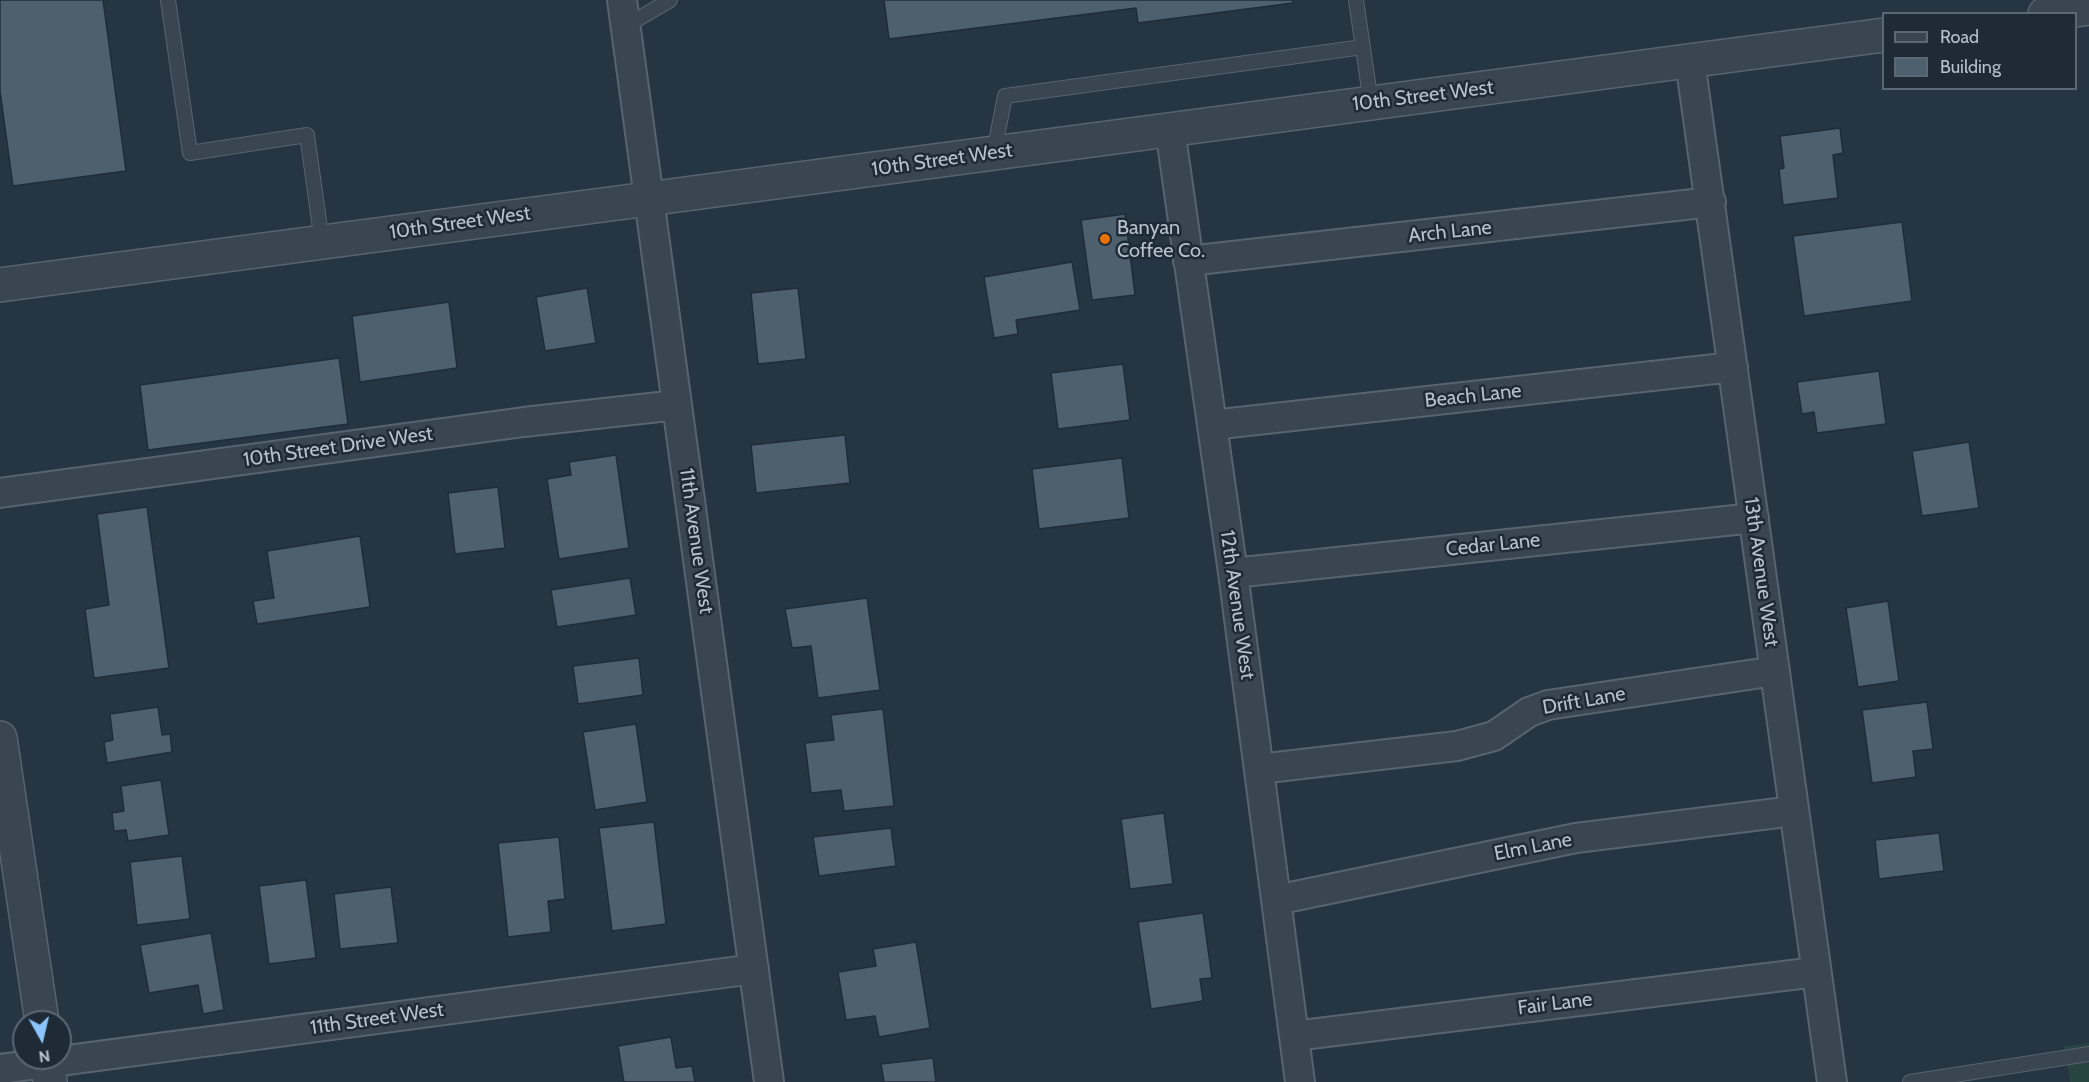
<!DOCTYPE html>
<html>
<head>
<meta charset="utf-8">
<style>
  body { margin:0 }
  #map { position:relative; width:2089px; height:1082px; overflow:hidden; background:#253542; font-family:Cabin,sans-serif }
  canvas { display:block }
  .legend { position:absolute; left:1882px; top:12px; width:195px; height:78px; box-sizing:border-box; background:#1e2b37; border:2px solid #5b6773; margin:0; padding:8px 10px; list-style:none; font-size:18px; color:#b6c1cc }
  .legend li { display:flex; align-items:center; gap:12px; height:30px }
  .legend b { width:30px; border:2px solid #5b6773 }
  .north { position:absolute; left:12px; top:1010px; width:60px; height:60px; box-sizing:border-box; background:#1e2b37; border:2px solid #5b6773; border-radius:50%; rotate:172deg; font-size:16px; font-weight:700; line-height:24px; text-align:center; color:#b6c1cc }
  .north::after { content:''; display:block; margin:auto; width:21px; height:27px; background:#8cc5fb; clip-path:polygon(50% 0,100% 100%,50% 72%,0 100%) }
</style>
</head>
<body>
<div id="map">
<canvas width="2089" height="1082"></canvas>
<ul class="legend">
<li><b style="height:8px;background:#394651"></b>Road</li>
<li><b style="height:16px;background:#4e5f6d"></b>Building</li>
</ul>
<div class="north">N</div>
</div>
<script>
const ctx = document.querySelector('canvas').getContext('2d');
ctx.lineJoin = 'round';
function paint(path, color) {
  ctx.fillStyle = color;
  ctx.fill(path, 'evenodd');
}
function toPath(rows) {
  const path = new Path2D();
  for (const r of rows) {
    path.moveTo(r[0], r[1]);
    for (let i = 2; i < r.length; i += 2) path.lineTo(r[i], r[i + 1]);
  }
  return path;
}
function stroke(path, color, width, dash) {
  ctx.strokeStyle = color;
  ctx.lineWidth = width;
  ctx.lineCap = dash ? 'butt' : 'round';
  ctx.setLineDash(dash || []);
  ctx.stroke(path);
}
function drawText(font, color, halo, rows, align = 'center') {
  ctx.font = font + ' Cabin,sans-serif';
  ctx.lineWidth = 5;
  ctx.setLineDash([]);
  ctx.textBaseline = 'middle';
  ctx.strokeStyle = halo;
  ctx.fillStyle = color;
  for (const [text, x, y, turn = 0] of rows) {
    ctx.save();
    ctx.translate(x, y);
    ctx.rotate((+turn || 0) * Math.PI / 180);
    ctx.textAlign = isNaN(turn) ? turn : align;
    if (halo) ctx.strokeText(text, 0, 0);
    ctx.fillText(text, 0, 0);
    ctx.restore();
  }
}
const green = toPath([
  [2089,1043,2089,1082,2070,1082,2064,1046]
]);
const building = toPath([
  [0,0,103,0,126,171,13,186,0,91,0,0],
  [884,0,1293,0,1293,3,1138,23,1136,8,889,39,884,0],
  [1840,128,1843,153,1833,155,1838,198,1783,205,1779,169,1784,168,1780,136,1840,128],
  [1125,214,1135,295,1092,300,1081,220,1125,214],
  [1902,222,1912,301,1804,316,1793,236,1902,222],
  [1072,262,1080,310,1016,320,1018,334,994,338,984,277,1072,262],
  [587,288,596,343,545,351,536,297,587,288],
  [798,288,806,359,758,364,751,293,798,288],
  [449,302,457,368,360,382,352,316,449,302],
  [339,358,348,424,148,450,140,385,339,358],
  [1123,364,1130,420,1058,429,1051,373,1123,364],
  [1879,371,1886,424,1817,433,1814,412,1802,414,1797,382,1879,371],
  [845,435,850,483,756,493,751,445,845,435],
  [1969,442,1979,508,1922,516,1912,451,1969,442],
  [616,455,629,548,559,559,547,479,571,475,569,462,616,455],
  [1122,458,1129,518,1039,529,1032,469,1122,458],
  [498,487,505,548,455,554,448,493,498,487],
  [147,507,169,668,94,678,85,609,109,605,97,514,147,507],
  [360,536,370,607,257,624,253,601,274,598,267,551,360,536],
  [630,578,636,615,557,627,551,590,630,578],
  [867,598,880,690,818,698,811,646,792,648,785,609,867,598],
  [1888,601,1899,681,1858,687,1846,608,1888,601],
  [639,658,643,695,578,704,573,666,639,658],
  [1927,702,1933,749,1913,751,1916,777,1872,783,1862,710,1927,702],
  [158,707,162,735,170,734,172,752,107,763,104,742,113,740,110,714,158,707],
  [883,709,894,806,844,811,841,790,811,793,805,743,834,740,831,715,883,709],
  [636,724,647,802,595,810,583,732,636,724],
  [161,780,169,835,128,841,126,830,114,831,112,813,124,811,121,786,161,780],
  [1164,813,1173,884,1130,889,1121,819,1164,813],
  [654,822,666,924,612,931,599,828,654,822],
  [891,828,896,866,819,876,813,837,891,828],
  [1939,833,1944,871,1879,879,1875,840,1939,833],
  [559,837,565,899,548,901,551,932,508,937,498,843,559,837],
  [182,856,190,919,137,925,130,862,182,856],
  [306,880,316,958,269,964,259,886,306,880],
  [391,887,398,943,340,949,334,894,391,887],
  [1203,913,1212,978,1200,979,1203,1001,1151,1009,1138,922,1203,913],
  [211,933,224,1010,203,1014,198,985,149,993,140,945,211,933],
  [916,942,930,1028,879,1037,875,1016,846,1020,838,972,876,966,873,949,916,942],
  [671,1037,676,1068,692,1066,695,1082,624,1082,618,1046,671,1037],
  [933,1058,936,1082,884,1082,881,1064,933,1058]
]);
const service = toPath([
  [168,0,190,153,307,135,322,242],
  [1356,0,1371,103],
  [626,26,670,0],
  [994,152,1005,96,1363,47],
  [1910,1082,2089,1054]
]);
const minor = toPath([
  [622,0,769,1082],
  [1690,61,1832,1082],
  [1170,129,1233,573,1300,1082],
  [1188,261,1711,202],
  [1212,425,1733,367],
  [0,493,524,422,677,405],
  [1233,573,1754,518],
  [1259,769,1457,746,1494,736,1529,712,1548,705,1775,671],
  [1276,900,1576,838,1794,811],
  [1294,1036,1816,972],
  [0,1069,754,969]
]);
const tertiary = toPath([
  [2045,14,2089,8],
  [0,285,1884,35],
  [0,738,42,1022],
  [47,1058,50,1082]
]);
const markers = [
  [1105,239,6,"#e8710a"]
];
const streetNames = [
  ["10th Street West",1423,96,-7],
  ["10th Street West",942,160,-8],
  ["10th Street West",460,223,-8],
  ["Arch Lane",1450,232,-6],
  ["Beach Lane",1473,396,-6],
  ["10th Street Drive West",338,447,-8],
  ["11th Avenue West",696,541,82],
  ["Cedar Lane",1493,545,-6],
  ["13th Avenue West",1761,572,82],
  ["12th Avenue West",1237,605,82],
  ["Drift Lane",1584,701,-10],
  ["Elm Lane",1533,847,-11],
  ["Fair Lane",1555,1004,-7],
  ["11th Street West",377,1019,-8]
];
const poiNames = [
  ["Banyan",1117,228],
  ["Coffee Co.",1117,251]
];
paint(green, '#274342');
paint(building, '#4e5f6d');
stroke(building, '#202d39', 1.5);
stroke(service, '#57646f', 16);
stroke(minor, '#57646f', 32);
stroke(tertiary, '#57646f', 36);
stroke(service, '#394651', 14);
stroke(minor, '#394651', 28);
stroke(tertiary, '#394651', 33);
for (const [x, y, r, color] of markers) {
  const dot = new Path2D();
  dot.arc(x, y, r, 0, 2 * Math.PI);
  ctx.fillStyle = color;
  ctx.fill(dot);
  stroke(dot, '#1e2b37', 2);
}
drawText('20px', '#b6c1cc', '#1e2b37', streetNames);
drawText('20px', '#b6c1cc', '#1e2b37', poiNames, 'left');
</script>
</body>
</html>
